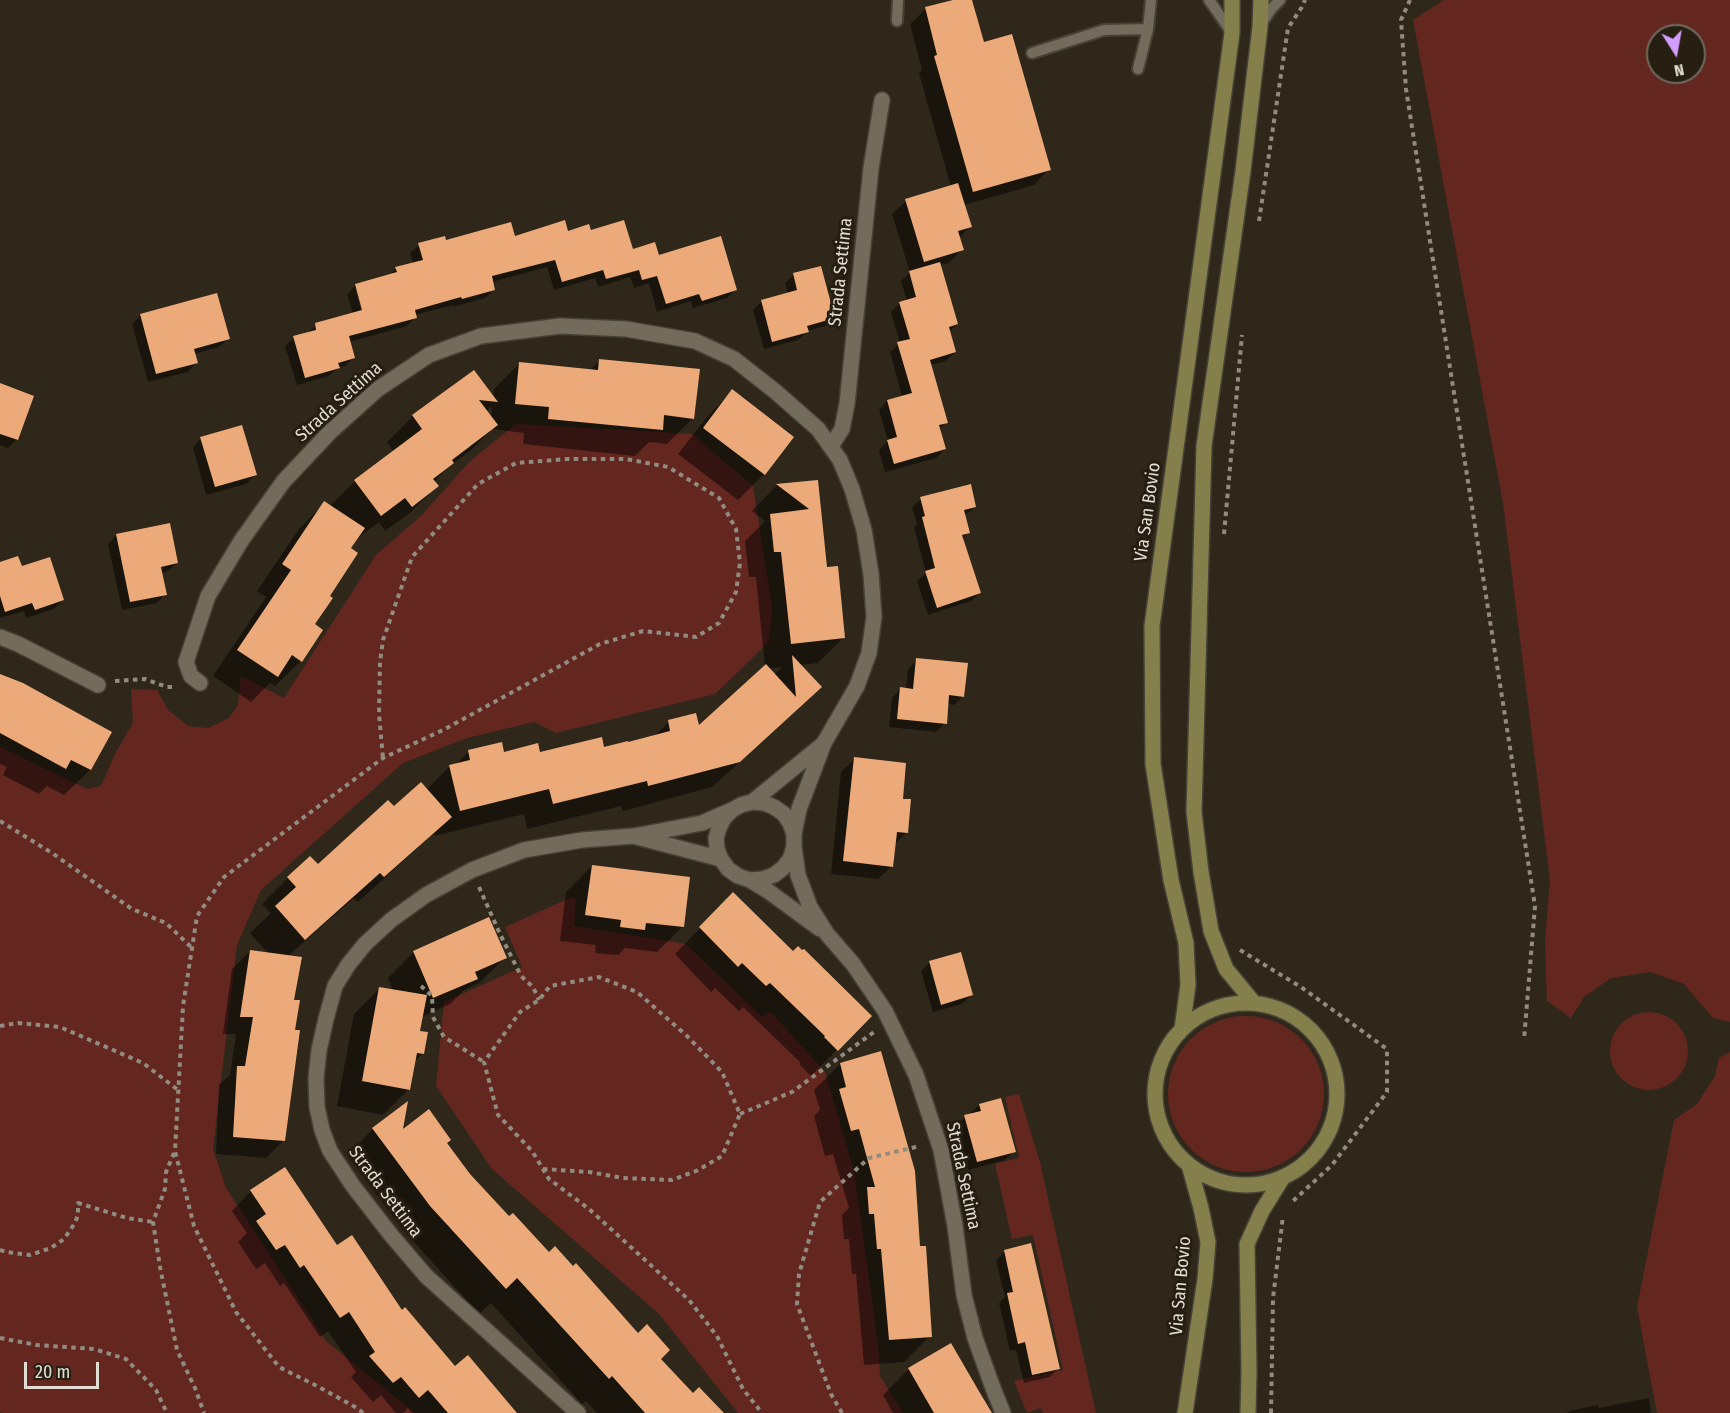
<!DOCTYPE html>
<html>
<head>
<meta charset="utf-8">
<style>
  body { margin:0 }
  #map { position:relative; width:1730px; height:1413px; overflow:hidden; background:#2f281a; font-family:"Fira Sans Condensed",sans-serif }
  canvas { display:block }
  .north { position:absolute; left:1646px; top:24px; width:60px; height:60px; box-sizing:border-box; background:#251e11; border:2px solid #706a5f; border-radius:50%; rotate:169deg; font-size:16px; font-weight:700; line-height:24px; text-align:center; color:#e1dcd4 }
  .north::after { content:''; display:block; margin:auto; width:21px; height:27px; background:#d19dfe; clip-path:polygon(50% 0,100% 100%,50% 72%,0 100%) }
  .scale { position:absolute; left:24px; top:1362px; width:75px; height:27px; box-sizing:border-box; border:3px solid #e1dcd4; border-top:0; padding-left:8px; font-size:18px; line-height:21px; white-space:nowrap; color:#e1dcd4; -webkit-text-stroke:4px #251e11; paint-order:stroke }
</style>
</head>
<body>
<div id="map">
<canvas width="1730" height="1413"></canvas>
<div class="north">N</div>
<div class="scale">20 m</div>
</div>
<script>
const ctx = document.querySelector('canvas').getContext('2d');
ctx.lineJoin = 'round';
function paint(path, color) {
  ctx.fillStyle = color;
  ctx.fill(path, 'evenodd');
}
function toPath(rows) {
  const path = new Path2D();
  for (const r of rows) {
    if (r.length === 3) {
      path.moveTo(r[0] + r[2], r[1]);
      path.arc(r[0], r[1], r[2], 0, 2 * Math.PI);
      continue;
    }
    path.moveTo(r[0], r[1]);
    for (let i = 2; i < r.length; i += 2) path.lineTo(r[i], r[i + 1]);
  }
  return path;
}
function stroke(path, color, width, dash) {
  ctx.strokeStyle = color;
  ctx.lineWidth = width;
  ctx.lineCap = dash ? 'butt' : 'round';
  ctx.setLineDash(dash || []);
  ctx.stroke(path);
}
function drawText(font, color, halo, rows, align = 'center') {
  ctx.font = font + ' "Fira Sans Condensed",sans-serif';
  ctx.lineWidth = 6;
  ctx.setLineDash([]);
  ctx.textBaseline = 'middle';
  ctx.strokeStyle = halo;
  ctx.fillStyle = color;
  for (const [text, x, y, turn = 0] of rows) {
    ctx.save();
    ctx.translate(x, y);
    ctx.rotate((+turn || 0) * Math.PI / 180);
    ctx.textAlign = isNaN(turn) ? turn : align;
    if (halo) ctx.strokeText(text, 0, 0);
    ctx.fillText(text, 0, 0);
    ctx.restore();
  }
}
const green = toPath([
  [1444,0,1730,0,1730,1022,1713,1018,1684,984,1651,972,1611,978,1584,997,1571,1018,1547,1001,1545,941,1550,880,1503,503,1413,20],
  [1658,36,1694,36,1694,72,1658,72],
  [516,424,692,434,753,486,772,608,769,642,715,694,556,733,534,722,467,738,403,763,261,890,237,945,213,1149,226,1188,326,1341,415,1413,4,1413,0,1412,0,747,87,789,101,786,115,754,133,723,131,689,157,690,168,710,188,726,208,728,229,718,238,705,241,676,284,698,376,555,422,515,470,461],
  [572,897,576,899,574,926,686,944,762,1017,771,1012,825,1072,854,1171,878,1343,880,1376,903,1413,738,1413,659,1314,492,1169,436,1086,444,1002,522,967,505,927],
  [1649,1051,39],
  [1246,1094,78],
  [1730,1052,1730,1413,1657,1413,1637,1307,1674,1120,1697,1104,1715,1076,1719,1058],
  [1019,1094,1040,1162,1096,1413,1043,1413,1040,1408,1027,1413,1014,1381,1063,1370,1033,1235,1012,1239,995,1164,1019,1158,1005,1097]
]);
const shadow = toPath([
  [959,0,971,0,982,44,1049,169,1034,185,964,205,970,227,959,238,962,249,949,263,940,265,957,324,949,332,955,352,946,361,930,365,946,423,939,429,945,449,936,458,885,472,879,450,888,441,879,410,887,401,902,397,890,352,900,343,891,312,900,303,907,301,901,281,910,272,892,214,906,201,951,187,919,73,922,70,910,24,926,9],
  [590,231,632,251,658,257,736,289,727,298,693,308,691,301,657,312,649,283,634,288,630,277,598,287,595,278,554,290,547,267,492,282,494,290,485,298,453,307,453,305,415,315,416,317,407,326,349,342,354,357,345,366,337,368,329,376,297,385,285,346,294,338,307,334,316,325,353,314,347,294,356,285,389,276,396,268,413,263,410,253,419,245],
  [355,288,358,288,366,317,363,318],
  [794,275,833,318,825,326,808,331,798,340,764,349,753,310,762,301,788,294,785,283],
  [141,315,228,339,219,347,194,354,196,363,188,372,148,382,132,324],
  [600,360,693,418,667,444,649,442,635,456,523,444,524,433,492,429,470,451,448,467,434,482,437,486,411,512,385,531,379,522,355,540,349,549,328,596,313,625,301,661,275,686,270,683,251,702,213,676,266,597,257,591,299,529,325,503,330,506,355,481,394,452,387,442,413,416,474,372,493,398,494,389,520,363,589,371],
  [492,406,491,419,486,412],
  [0,385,17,439,8,448,0,445],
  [732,391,792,437,764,474,738,500,678,454,707,417],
  [201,438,255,475,246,484,206,495,193,447],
  [816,481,826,569,844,637,818,663,800,665,820,687,794,713,712,787,623,811,621,806,527,829,524,814,434,836,434,833,358,902,354,898,288,956,292,1001,284,1140,266,1158,216,1154,219,1085,230,1075,236,1034,223,1034,232,969,250,951,269,954,250,933,271,913,262,904,288,878,317,867,394,808,426,790,450,766,455,765,468,752,539,754,603,748,653,737,669,722,698,728,765,667,756,577,749,577,745,541,765,521,752,511,777,485],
  [782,667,774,675,768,669],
  [921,499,975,507,964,516,968,533,962,539,980,593,971,601,928,615,917,581,926,573,914,527,917,524,912,507],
  [116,535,177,563,168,571,161,573,165,594,157,603,122,610,108,544],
  [0,563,21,568,63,600,54,609,26,618,24,611,0,618],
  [917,660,963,696,954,705,947,704,945,723,936,732,889,727,892,698,900,689,906,689,908,669],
  [0,675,110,732,90,770,64,795,47,786,39,794,3,775,7,767,0,764],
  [854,759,901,800,906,833,894,845,892,866,878,879,831,874,841,772],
  [592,866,682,927,657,952,625,948,618,955,595,953,596,945,560,941,566,892],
  [733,894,793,952,870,1016,811,1076,799,1064,801,1063,743,1007,739,1011,715,988,711,992,675,954],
  [414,952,505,958,479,983,464,990,450,1004,421,1017,418,1032,423,1053,414,1062,409,1089,383,1115,337,1106,354,1014,380,988,393,991,388,978],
  [930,962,971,995,962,1004,933,1012,921,971],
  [840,1064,918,1248,930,1336,904,1362,864,1365,856,1274,852,1274,849,1239,844,1239,842,1215,849,1208,833,1154,825,1156,814,1116,820,1110,814,1090],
  [1000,1100,1014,1151,1005,1160,968,1170,957,1125,979,1105],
  [373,1129,400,1133,446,1144,469,1175,509,1219,549,1254,659,1359,709,1413,597,1413,586,1401,582,1404,491,1303,479,1314,404,1231,347,1155],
  [251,1191,336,1247,455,1368,515,1413,412,1413,408,1408,403,1413,396,1413,381,1395,373,1402,351,1377,356,1372,328,1331,320,1337,284,1283,280,1286,265,1263,256,1269,238,1242,247,1233,232,1211],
  [1005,1251,1058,1368,1050,1377,1024,1383,1016,1350,1010,1351,999,1303,1005,1297,996,1260],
  [951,1345,990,1413,893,1413,883,1395,909,1369],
  [1649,1398,1651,1413,1567,1413,1569,1411,1598,1405,1599,1408]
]);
const building = toPath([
  [953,0,972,0,984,42,1012,34,1051,170,973,192,934,56,937,55,925,7],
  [958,183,972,227,958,231,964,250,924,262,905,199],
  [565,220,568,231,589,224,591,230,624,220,633,249,655,242,659,255,721,236,737,290,702,301,699,294,666,304,657,276,642,280,639,270,606,279,603,270,562,282,555,260,492,276,495,290,462,299,461,297,415,310,417,318,349,336,355,358,338,363,340,368,305,378,293,336,316,330,315,323,362,310,355,284,397,272,395,267,423,260,418,243,445,236,446,240,511,222,515,236],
  [940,262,958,324,949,327,956,352,930,360,948,423,939,425,946,449,894,464,887,440,897,437,887,400,912,393,897,342,910,339,899,302,916,297,909,271],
  [821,266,835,318,807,326,809,332,772,342,761,300,797,290,793,273],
  [217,293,230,339,194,349,198,363,156,374,140,314],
  [599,359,700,369,694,419,664,415,663,430,548,419,549,407,515,404,519,362,598,370],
  [474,370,498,402,479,400,498,425,452,460,454,463,433,479,439,486,412,507,405,498,381,516,354,480,422,429,412,415],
  [0,383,34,396,18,440,0,434],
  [732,389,794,437,765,475,703,428],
  [242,425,257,475,215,487,200,437],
  [818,480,827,567,838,566,845,638,791,644,781,552,774,552,770,514,809,509,776,484],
  [971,484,976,507,964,510,970,533,962,535,981,593,937,608,925,571,935,568,922,517,925,516,920,497],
  [324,501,365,528,351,548,358,553,330,596,333,598,315,624,323,630,302,662,292,655,278,677,237,650,291,570,282,564],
  [170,523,178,563,161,567,167,595,130,602,116,534],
  [18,556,22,566,50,557,64,600,35,610,32,603,5,612,0,596,0,562],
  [792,655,822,687,740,762,648,786,647,781,553,804,549,789,460,811,449,765,470,760,468,750,502,742,504,752,538,743,540,752,602,737,604,747,628,741,628,742,670,731,668,720,696,713,699,725,766,664,796,697],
  [916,658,968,663,964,697,949,695,947,724,897,719,900,687,913,689],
  [0,674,23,683,112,732,91,770,71,760,66,769,0,733],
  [854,757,906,763,903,799,911,799,908,833,897,832,893,867,843,861],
  [421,782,452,817,384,877,380,873,305,940,275,906,296,887,287,877,310,856,318,864,388,800,394,806],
  [592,865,690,877,684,927,646,923,645,930,620,927,621,920,585,915],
  [733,892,793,951,798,946,802,950,804,949,872,1016,838,1051,824,1037,825,1036,770,983,766,986,742,963,738,967,699,927],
  [489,917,507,958,475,972,478,979,433,998,413,951],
  [250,950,302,957,294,1000,300,1000,295,1030,300,1030,285,1141,233,1137,237,1066,245,1066,253,1017,240,1017],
  [961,952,973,995,941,1005,929,961],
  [379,987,427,995,420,1031,428,1032,424,1054,417,1053,410,1090,362,1081],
  [881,1051,915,1171,920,1246,926,1246,932,1337,889,1340,881,1249,877,1249,874,1214,869,1214,867,1187,875,1187,859,1129,851,1131,839,1089,846,1087,840,1063],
  [1001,1098,1016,1152,977,1162,964,1115,981,1111,979,1104],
  [408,1101,403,1129,429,1109,451,1140,447,1143,470,1174,509,1216,513,1213,549,1252,555,1246,573,1266,576,1263,638,1333,647,1324,670,1350,661,1359,693,1393,699,1387,724,1413,645,1413,612,1376,609,1379,517,1278,506,1289,430,1206,372,1128],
  [285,1167,337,1245,352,1235,402,1310,405,1307,455,1366,468,1355,517,1413,448,1413,428,1390,419,1398,401,1377,393,1383,369,1356,375,1352,349,1312,340,1318,304,1265,300,1268,285,1245,276,1250,256,1221,266,1214,250,1190],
  [1031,1243,1060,1369,1032,1375,1025,1342,1018,1344,1007,1293,1013,1292,1004,1250],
  [951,1343,980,1393,992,1413,934,1413,908,1368]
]);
const path = toPath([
  [1410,0,1401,20,1406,89,1535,906,1524,1040],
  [1259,221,1288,28,1302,7,1305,0],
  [1224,534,1242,335],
  [115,681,145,679,167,687,175,687],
  [0,821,52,853,132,909,166,923,191,947],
  [479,887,500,934,521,976,533,987,539,1000],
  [1240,950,1301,987,1387,1049,1387,1092,1332,1165,1293,1201],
  [421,986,432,996,433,1017,444,1037,484,1062],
  [0,1026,18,1023,60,1027,143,1063,178,1090],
  [740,1114,792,1092,874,1032],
  [174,1153,166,1172,165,1189,153,1222,160,1267,177,1350,195,1388,204,1413],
  [543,1169,589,1172,623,1178,672,1180,696,1171,722,1156,740,1114,722,1072,687,1036,637,992,599,977,550,986,539,1000,520,1012,484,1062,498,1115,532,1151,549,1179,589,1209,689,1300,717,1336,743,1389,762,1413],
  [0,1250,6,1252,30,1255,51,1248,64,1239,75,1223,78,1215,78,1203,127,1218,153,1222],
  [0,1338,37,1345,94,1349,126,1359,156,1390,167,1413],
  [363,1413,357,1408,317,1386,279,1367,236,1312,194,1226,175,1151,183,1006,197,916,224,877,383,758,445,729,600,644,643,631,696,637,719,623,736,592,740,563,736,529,719,498,668,467,626,459,568,459,516,463,478,484,412,557,383,640,380,662,379,714,383,758],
  [842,1413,831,1394,797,1304,799,1274,820,1202,869,1158,920,1146],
  [1271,1413,1273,1298,1283,1216]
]);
const lane = toPath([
  [1209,0,1232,33],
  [897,21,898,0],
  [1261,24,1272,8,1280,0],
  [1032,53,1104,30,1148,29],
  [1138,69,1148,29,1151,0]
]);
const street = toPath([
  [831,446,842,429,847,404,871,168,882,100],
  [0,637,18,644,98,685],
  [200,683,191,676,186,662,208,596,241,541,283,482,330,432,378,389,429,355,481,336,560,326,626,329,695,341,734,359,776,392,818,429,840,460,852,489,864,530,871,574,874,617,869,653,857,686,824,743,799,809,794,834],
  [752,802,822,745],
  [637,837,721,859],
  [794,847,798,875,810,907,827,934,853,964,885,1011,916,1075,941,1150,955,1226,964,1295,975,1338,993,1388,1003,1413],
  [750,880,762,879,774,875,783,868,790,859,794,847,794,834,790,823,784,814,774,807,764,803,752,802,741,805,732,810,724,818,719,828,716,838,717,849,721,859,728,869,738,876,750,880,768,891,820,929],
  [578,1413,426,1276,391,1235,353,1186,330,1151,322,1130,317,1107,316,1078,319,1050,326,1019,335,986,348,965,365,944,391,920,426,895,472,870,524,850,582,840,634,836,702,823,732,810]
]);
const secondary = toPath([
  [1246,1094,91],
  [1254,1003,1226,969,1211,931,1201,872,1194,812,1204,446,1243,171,1260,27,1261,0],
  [1182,1029,1188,985,1186,943,1171,880,1153,764,1152,626,1232,33,1232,0],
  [1185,1413,1205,1279,1208,1242,1201,1208,1189,1165],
  [1248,1413,1249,1372,1247,1244,1262,1211,1283,1177]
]);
const streetNames = [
  ["Strada Settima",841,272,-84],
  ["Strada Settima",339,402,-42],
  ["Via San Bovio",1148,512,-82],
  ["Strada Settima",963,1176,78],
  ["Strada Settima",385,1192,53],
  ["Via San Bovio",1181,1286,-85]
];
paint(green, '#632720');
paint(shadow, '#0007');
paint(building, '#ecaa7a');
stroke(lane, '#474237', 14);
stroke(street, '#474237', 18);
stroke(secondary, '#474237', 18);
stroke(path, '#918b80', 4, [4.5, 4.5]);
stroke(lane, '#736b5b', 10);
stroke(street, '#736b5b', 15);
stroke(secondary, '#85804b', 15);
drawText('18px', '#e1dcd4', '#251e11', streetNames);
</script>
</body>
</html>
